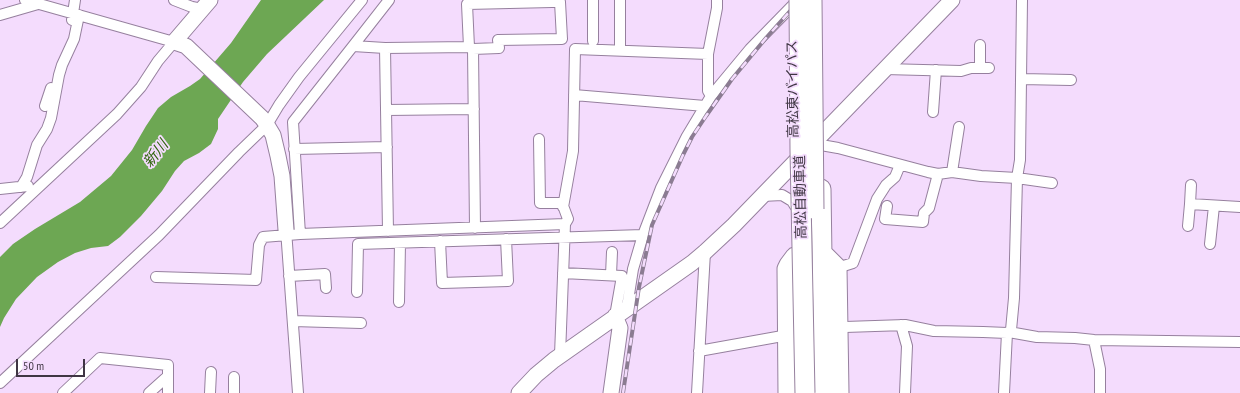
<!DOCTYPE html>
<html>
<head>
<meta charset="utf-8">
<style>
  body { margin:0 }
  #map { position:relative; width:1240px; height:393px; overflow:hidden; background:#f4dcfd; font-family:"PT Sans Narrow",sans-serif }
  canvas { display:block }
  .scale { position:absolute; left:16px; top:359px; width:69px; height:18px; box-sizing:border-box; border:2px solid #3f3643; border-top:0; padding-left:5px; font-size:12px; line-height:14px; white-space:nowrap; color:#3f3643; -webkit-text-stroke:3px #f4dcfd; paint-order:stroke }
</style>
</head>
<body>
<div id="map">
<canvas width="1240" height="393"></canvas>
<div class="scale">50 m</div>
</div>
<script>
const ctx = document.querySelector('canvas').getContext('2d');
ctx.lineJoin = 'round';
function paint(path, color) {
  ctx.fillStyle = color;
  ctx.fill(path, 'evenodd');
}
function toPath(rows) {
  const path = new Path2D();
  for (const r of rows) {
    path.moveTo(r[0], r[1]);
    for (let i = 2; i < r.length; i += 2) path.lineTo(r[i], r[i + 1]);
  }
  return path;
}
function stroke(path, color, width, dash) {
  ctx.strokeStyle = color;
  ctx.lineWidth = width;
  ctx.lineCap = dash ? 'butt' : 'round';
  ctx.setLineDash(dash || []);
  ctx.stroke(path);
}
function drawText(font, color, halo, rows, align = 'center') {
  ctx.font = font + ' "PT Sans Narrow","Noto Sans JP",sans-serif';
  ctx.lineWidth = 3.5;
  ctx.setLineDash([]);
  ctx.textBaseline = 'middle';
  ctx.strokeStyle = halo;
  ctx.fillStyle = color;
  for (const [text, x, y, turn = 0] of rows) {
    ctx.save();
    ctx.translate(x, y);
    ctx.rotate((+turn || 0) * Math.PI / 180);
    ctx.textAlign = isNaN(turn) ? turn : align;
    if (halo) ctx.strokeText(text, 0, 0);
    ctx.fillText(text, 0, 0);
    ctx.restore();
  }
}
const water = toPath([
  [261,0,324,0,267,54,243,82,218,119,218,129,211,144,199,153,184,161,175,171,162,191,141,216,120,237,108,246,91,248,75,253,58,262,37,277,16,299,4,318,0,327,0,257,13,244,35,229,80,202,111,176,132,150,146,126,158,108,171,97,190,86,200,79,231,43]
]);
const street = toPath([
  [174,0,192,7,202,9],
  [0,15,38,4],
  [72,20,75,0],
  [593,41,593,0],
  [980,45,980,68],
  [353,46,364,32,389,0],
  [469,47,467,4,552,2,552,0],
  [473,49,499,48,498,40,562,39,560,2,552,2],
  [620,50,620,0],
  [708,54,708,91,711,96],
  [885,69,961,71,971,68,989,68],
  [1021,79,1071,80],
  [574,95,705,106],
  [45,106,51,88],
  [386,110,474,109],
  [933,112,936,70],
  [539,139,540,203,562,203,568,219,565,224],
  [821,145,838,148,928,172,938,174,952,172,981,176,1017,178,1052,183],
  [294,149,387,147],
  [952,172,959,127],
  [1191,185,1190,204,1240,207],
  [21,187,27,177,37,145,47,129,51,118,59,75,62,65,74,39,79,15],
  [0,189,28,186],
  [762,196,782,195,792,201,795,206],
  [887,206,885,219,923,222,924,213,929,208,938,174],
  [563,207,573,151,575,49,708,54,717,8,717,0],
  [0,223,117,114,141,87,158,61,174,42,25,0],
  [1188,226,1190,204],
  [286,230,298,393],
  [388,231,385,48,469,47,473,49,475,228],
  [300,234,293,122,353,46,385,48],
  [440,241,442,283,508,281,506,239],
  [1210,244,1214,206],
  [837,268,853,263,877,199,886,185,895,177,900,165],
  [563,273,622,276,615,316],
  [611,275,612,252],
  [289,276,325,274,326,288],
  [156,277,256,280,259,245,263,237,300,234,565,224,560,355],
  [357,292,358,244,643,235],
  [399,302,400,243],
  [627,307,633,269,643,235,661,188,687,136,711,96,750,49,792,6],
  [293,321,361,323],
  [901,325,907,346,905,393],
  [838,328,845,327,905,325,934,331,983,332,1007,333],
  [1009,332,1037,337,1075,338,1094,340,1240,342],
  [1094,340,1100,369,1100,393],
  [699,351,788,335],
  [0,383,159,235,239,152,267,125,279,105,299,77,362,0],
  [63,393,100,358,168,365,168,393],
  [149,393,168,376],
  [210,393,211,372],
  [234,393,234,377],
  [697,393,705,252],
  [1004,393,1007,333,1011,330,1014,298,1017,178,1020,160,1022,0]
]);
const secondary = toPath([
  [210,0,174,42,186,46,262,118,267,125,273,135,278,156,282,176,286,230],
  [519,393,536,375,554,360,692,263,705,252,734,225,952,0],
  [611,393,620,328,615,316]
]);
const highway = toPath([
  [821,189,824,393],
  [822,253,837,268,839,393],
  [788,393,787,269,789,265,795,257]
]);
const rail = toPath([
  [623,393,639,287,652,225,683,155,692,137,706,116,732,79,766,38,800,0]
]);
const highwayBridge = toPath([
  [799,0,800,151,805,393],
  [812,0,814,209]
]);
const streetNames = [
  ["高松東バイパス",793,89,-91],
  ["高松自動車道",801,197,-91]
];
const waterNames = [
  ["新川",156,154,-51]
];
paint(water, '#6da753');
stroke(street, '#96809e', 12);
stroke(secondary, '#96809e', 17);
stroke(highway, '#96809e', 21);
stroke(street, '#fff', 10);
stroke(secondary, '#fff', 15);
stroke(highway, '#fff', 19);
stroke(rail, '#8b7c92', 4);
stroke(rail, '#f4dcfd', 2.5, [8]);
stroke(highwayBridge, '#96809e', 21, []);
stroke(highwayBridge, '#fff', 19);
drawText('14px', '#3f3643', '#f4dcfd', streetNames);
drawText('italic 15px', '#2f650c', '#f4dcfd', waterNames);
</script>
</body>
</html>
